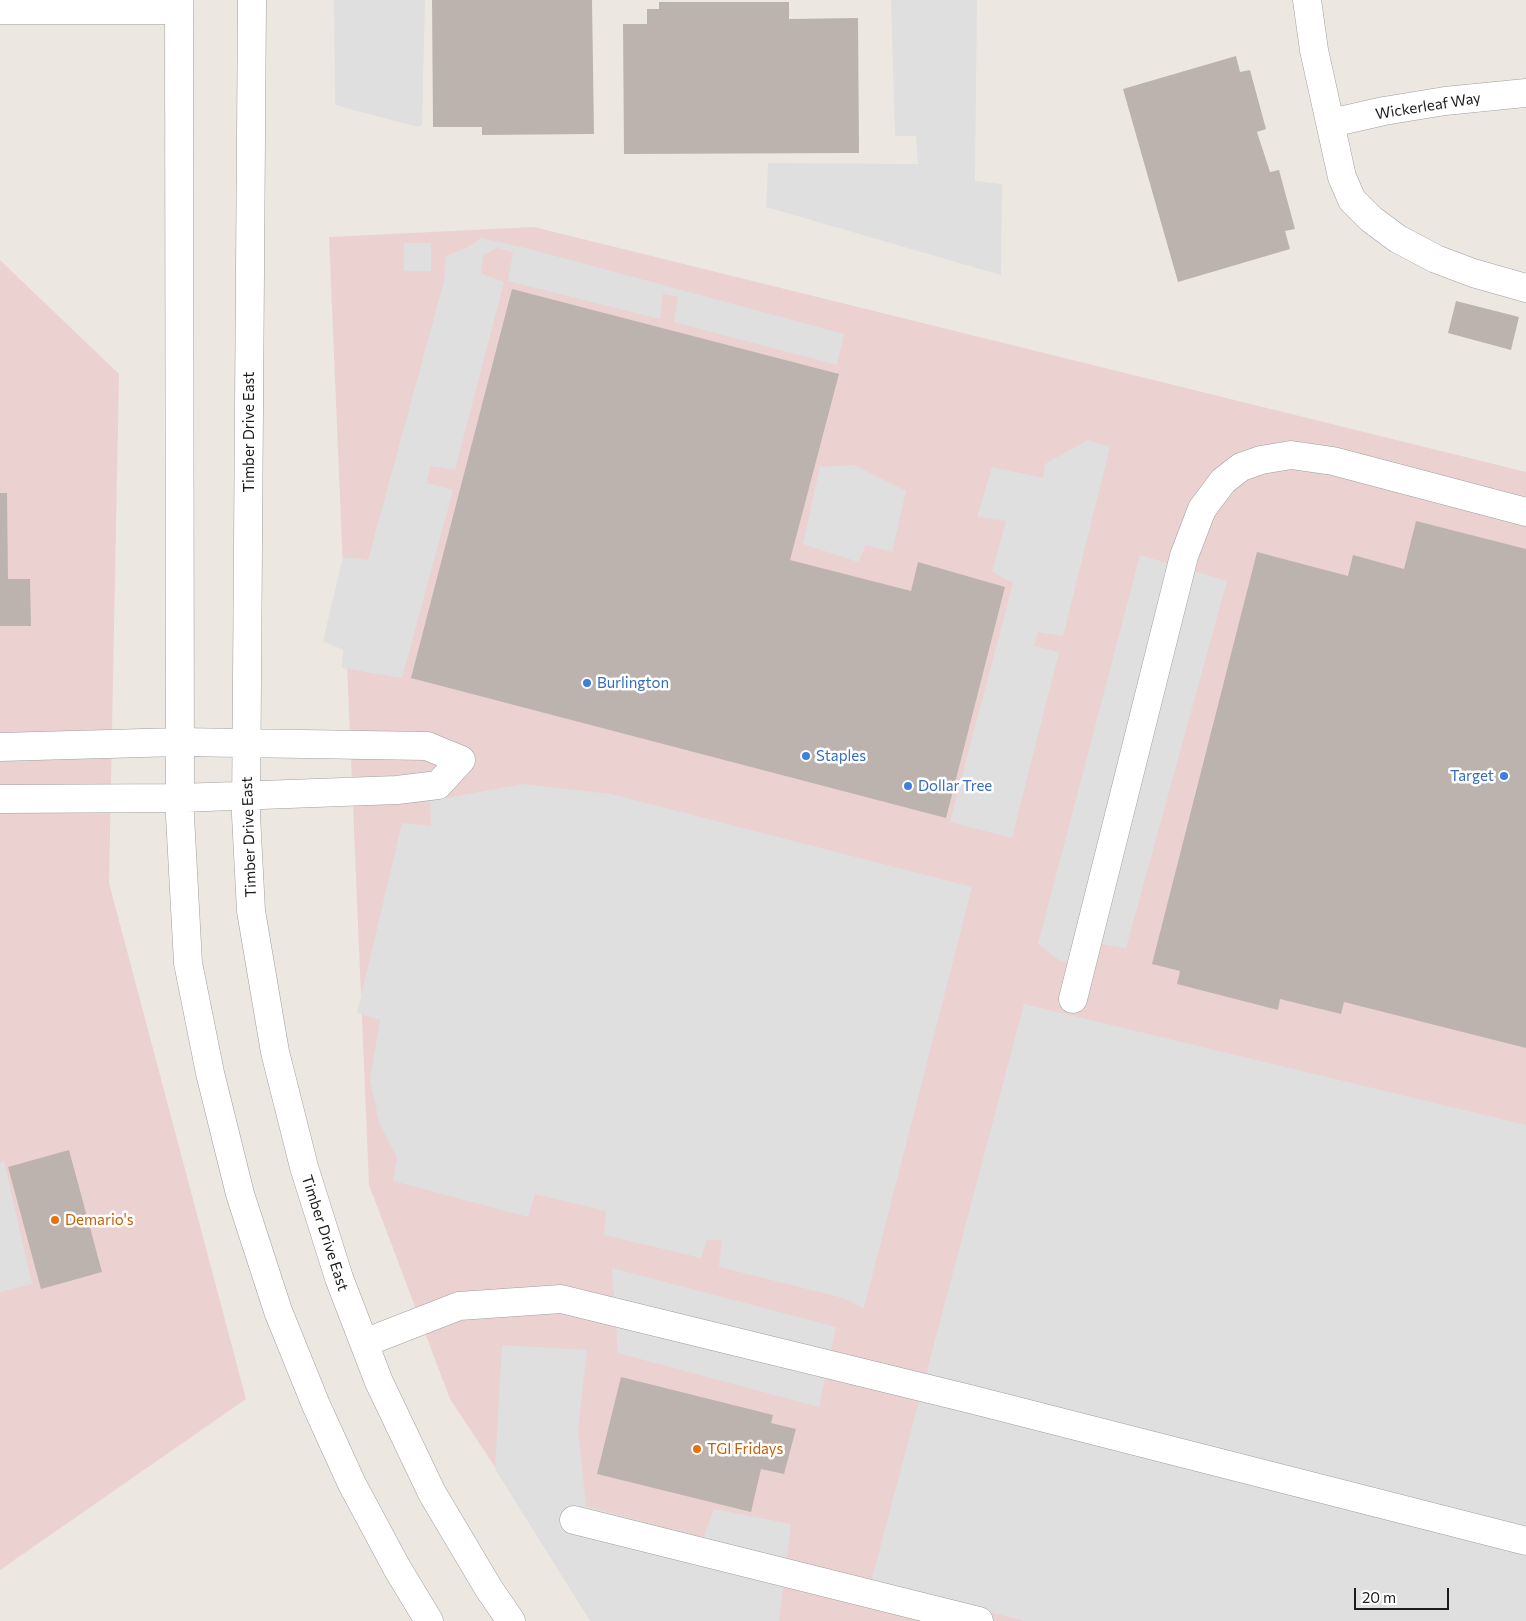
<!DOCTYPE html>
<html>
<head>
<meta charset="utf-8">
<style>
  body { margin:0 }
  #map { position:relative; width:1526px; height:1621px; overflow:hidden; background:#ece8e1; font-family:Commissioner,sans-serif }
  canvas { display:block }
  .scale { position:absolute; left:1354px; top:1588px; width:95px; height:22px; box-sizing:border-box; border:2px solid #1b1b1b; border-top:0; padding-left:6px; font-size:15px; line-height:18px; white-space:nowrap; color:#1b1b1b; -webkit-text-stroke:4px #fff; paint-order:stroke }
</style>
</head>
<body>
<div id="map">
<canvas width="1526" height="1621"></canvas>
<div class="scale">20 m</div>
</div>
<script>
const ctx = document.querySelector('canvas').getContext('2d');
ctx.lineJoin = 'round';
function paint(path, color) {
  ctx.fillStyle = color;
  ctx.fill(path, 'evenodd');
}
function toPath(rows) {
  const path = new Path2D();
  for (const r of rows) {
    path.moveTo(r[0], r[1]);
    for (let i = 2; i < r.length; i += 2) path.lineTo(r[i], r[i + 1]);
  }
  return path;
}
function stroke(path, color, width, dash) {
  ctx.strokeStyle = color;
  ctx.lineWidth = width;
  ctx.lineCap = dash ? 'butt' : 'round';
  ctx.setLineDash(dash || []);
  ctx.stroke(path);
}
function drawText(font, color, halo, rows, align = 'center') {
  ctx.font = font + ' Commissioner,sans-serif';
  ctx.lineWidth = 5;
  ctx.setLineDash([]);
  ctx.textBaseline = 'middle';
  ctx.strokeStyle = halo;
  ctx.fillStyle = color;
  for (const [text, x, y, turn = 0] of rows) {
    ctx.save();
    ctx.translate(x, y);
    ctx.rotate((+turn || 0) * Math.PI / 180);
    ctx.textAlign = isNaN(turn) ? turn : align;
    if (halo) ctx.strokeText(text, 0, 0);
    ctx.fillText(text, 0, 0);
    ctx.restore();
  }
}
const commercial = toPath([
  [534,227,1526,472,1526,1621,597,1621,450,1399,369,1185,329,237],
  [0,260,119,374,109,883,246,1399,0,1570]
]);
const parking = toPath([
  [334,0,425,0,422,125,418,127,335,105],
  [891,0,977,0,975,181,1002,184,1001,275,766,207,768,163,918,164,916,136,895,136],
  [481,238,530,249,844,334,837,365,674,322,678,297,663,294,660,319,508,281,513,252,496,248,483,256,481,274,504,282,455,470,430,466,427,483,453,490,402,678,342,668,343,650,323,641,343,557,368,560,444,281,446,256,468,247],
  [404,243,431,243,431,271,404,271],
  [1088,440,1110,447,1063,636,1038,632,1034,646,1059,652,1012,838,950,822,1013,583,992,572,1006,521,977,517,992,467,1043,478,1045,464],
  [854,465,906,491,892,552,866,545,858,562,803,544,820,467],
  [1140,555,1227,581,1126,948,1101,944,1093,967,1060,961,1038,944],
  [523,784,611,794,972,887,864,1308,843,1298,719,1267,722,1240,707,1240,701,1258,604,1235,606,1211,535,1194,528,1217,393,1181,397,1158,379,1122,370,1079,380,1020,357,1013,402,823,431,826,430,801],
  [1024,1004,1526,1125,1526,1621,1025,1621,871,1582],
  [4,1161,32,1284,0,1292,0,1163],
  [612,1268,836,1327,819,1407,618,1353],
  [502,1345,587,1350,578,1430,586,1506,703,1539,714,1509,791,1524,779,1621,590,1621,495,1469]
]);
const building = toPath([
  [432,0,592,0,594,134,482,135,482,127,433,127],
  [659,2,789,2,789,19,858,18,859,153,624,154,623,24,647,24,647,9,659,9],
  [1236,56,1240,72,1250,70,1266,129,1257,132,1270,172,1279,170,1295,229,1285,231,1290,249,1178,282,1123,89],
  [512,289,839,374,790,560,911,591,918,562,1005,587,946,818,411,678],
  [1456,301,1519,317,1511,350,1448,333],
  [0,493,7,493,8,579,30,579,31,626,0,626],
  [1416,521,1526,549,1526,1048,1344,1002,1341,1014,1280,999,1278,1010,1177,984,1180,971,1152,964,1257,552,1348,576,1353,555,1404,569],
  [69,1150,102,1272,41,1289,8,1167],
  [621,1377,773,1415,771,1423,796,1429,784,1474,761,1469,751,1512,597,1474]
]);
const minor = toPath([
  [179,0,180,816,188,963,210,1073,240,1194,278,1311,316,1405,352,1484,397,1568,429,1621],
  [252,0,246,815,251,911,275,1052,304,1167,339,1278,379,1382,432,1493,489,1589,511,1621],
  [1307,0,1314,50,1342,177,1352,200,1371,219,1398,239,1436,259,1473,273,1526,288],
  [0,10,178,10],
  [1331,123,1384,111,1445,101,1526,93],
  [0,747,179,742,427,746,461,760,438,785,397,790,180,798,0,799],
  [1073,999,1184,556,1202,509,1223,481,1241,467,1261,460,1291,455,1333,461,1526,512],
  [364,1343,459,1306,561,1299,970,1399,1526,1541],
  [574,1520,979,1621]
]);
const markers = [
  [587,683,5,"#3f7fe0"],
  [806,756,5,"#3f7fe0"],
  [1504,776,5,"#3f7fe0"],
  [908,786,5,"#3f7fe0"],
  [55,1220,5,"#e8710a"],
  [697,1449,5,"#e8710a"]
];
const streetNames = [
  ["Wickerleaf Way",1428,106,-9],
  ["Timber Drive East",249,432,-90],
  ["Timber Drive East",249,837,-92],
  ["Timber Drive East",325,1233,72]
];
const shopNames = [
  ["Burlington",597,683],
  ["Staples",816,756],
  ["Target",1494,776,"right"],
  ["Dollar Tree",918,786]
];
const foodNames = [
  ["Demario's",65,1220],
  ["TGI Fridays",707,1449]
];
paint(commercial, '#ecd1d1');
paint(parking, '#dfdfdf');
paint(building, '#bcb3ae');
stroke(minor, '#9f9f9f', 29);
stroke(minor, '#fff', 28);
for (const [x, y, r, color] of markers) {
  const dot = new Path2D();
  dot.arc(x, y, r, 0, 2 * Math.PI);
  ctx.fillStyle = color;
  ctx.fill(dot);
  stroke(dot, '#fff', 2);
}
drawText('15px', '#1b1b1b', '#fff', streetNames);
drawText('15px', '#366cbe', '#fff', shopNames, 'left');
drawText('15px', '#c56008', '#fff', foodNames, 'left');
</script>
</body>
</html>
